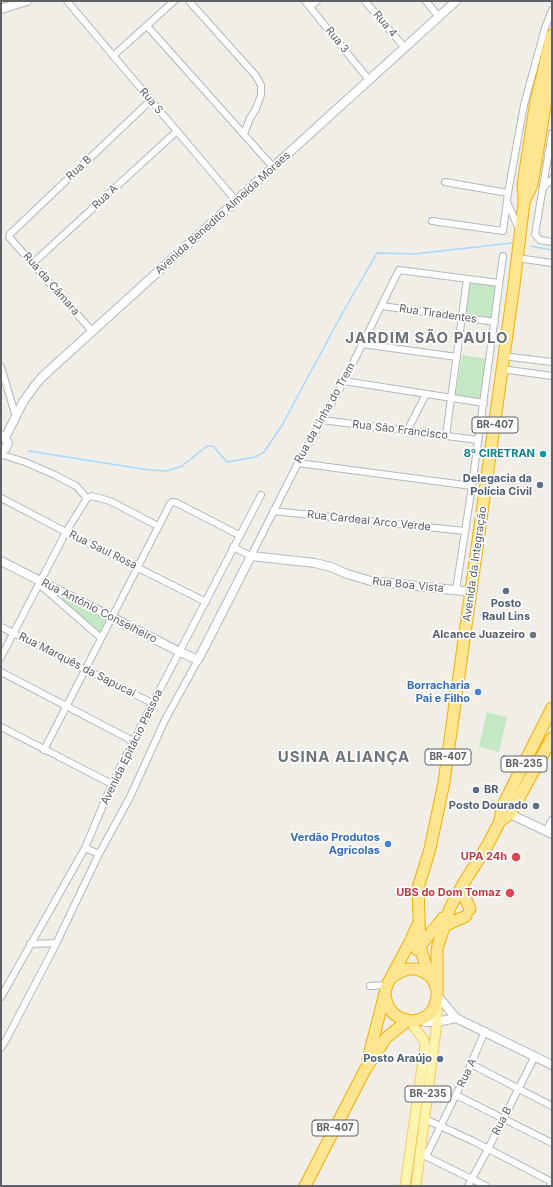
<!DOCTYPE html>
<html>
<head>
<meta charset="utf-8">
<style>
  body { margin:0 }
  #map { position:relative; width:553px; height:1187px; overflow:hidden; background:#f0eee6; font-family:Inter,sans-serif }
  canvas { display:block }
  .frame { position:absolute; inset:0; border:2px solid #5e6267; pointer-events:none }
</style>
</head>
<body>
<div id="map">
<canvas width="553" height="1187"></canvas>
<div class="frame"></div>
</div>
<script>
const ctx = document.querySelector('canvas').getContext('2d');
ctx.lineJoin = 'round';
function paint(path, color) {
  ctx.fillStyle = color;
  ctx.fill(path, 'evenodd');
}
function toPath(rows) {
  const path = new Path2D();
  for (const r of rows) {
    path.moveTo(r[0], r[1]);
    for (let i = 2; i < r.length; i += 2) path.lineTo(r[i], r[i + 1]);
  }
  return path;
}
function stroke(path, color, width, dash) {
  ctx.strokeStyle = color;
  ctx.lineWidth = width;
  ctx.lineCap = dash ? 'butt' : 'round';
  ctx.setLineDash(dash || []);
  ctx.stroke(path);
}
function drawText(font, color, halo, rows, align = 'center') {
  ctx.font = font + ' Inter,sans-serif';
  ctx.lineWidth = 3.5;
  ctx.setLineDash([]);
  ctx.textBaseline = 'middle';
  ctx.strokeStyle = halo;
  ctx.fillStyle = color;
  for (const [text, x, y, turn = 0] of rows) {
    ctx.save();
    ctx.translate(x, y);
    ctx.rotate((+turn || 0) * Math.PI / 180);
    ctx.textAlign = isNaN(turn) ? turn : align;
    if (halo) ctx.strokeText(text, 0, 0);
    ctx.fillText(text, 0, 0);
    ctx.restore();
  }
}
const green = toPath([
  [470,282,497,286,492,320,465,316],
  [462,355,487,359,482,401,455,397],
  [42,585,108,619,100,636],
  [487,712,507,717,499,752,479,747]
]);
const stream = toPath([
  [531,246,552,250],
  [29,451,149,470,167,471,182,466,207,446,213,446,227,462,255,457,264,452,281,427,343,312,377,253,414,254,512,243]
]);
const street = toPath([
  [67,1,236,201],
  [189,1,256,76,261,85,261,95,256,109,250,118,244,134],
  [305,1,369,80],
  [365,1,405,48],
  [426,1,439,17],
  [310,7,317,1],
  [147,26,273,167],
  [113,56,174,1],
  [552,133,535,234,540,240,552,242],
  [445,182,508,193],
  [543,188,552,179],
  [507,202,519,229],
  [432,221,503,231,508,193,524,105,545,28,552,10],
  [517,258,552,263],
  [32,264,177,131],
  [382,306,495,322],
  [92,331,9,237,10,234,151,100],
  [362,344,457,357],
  [503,356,552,362],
  [1,367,16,417],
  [501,369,552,376],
  [344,381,484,403],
  [322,420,478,440],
  [407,431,426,394],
  [446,436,467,279],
  [3,455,25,462,55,475,76,486,87,498,92,496,110,501,158,526],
  [298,463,472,486],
  [1,498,66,532,206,602],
  [273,511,465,531],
  [233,547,251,556,298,463,344,381,399,270,499,283],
  [39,584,101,638],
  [456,590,472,486,503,256],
  [1,627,152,703],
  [1,657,66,532,87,498],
  [1,672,133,741],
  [1,727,112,784],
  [44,750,170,504,172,502,177,503,239,535],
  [546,831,552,820],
  [85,848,99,854],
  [30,944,56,943],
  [370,986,387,985],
  [1,997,85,848,112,784,133,741,261,495],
  [1,1048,7,1038,54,948,99,854,130,797,165,720,198,660],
  [471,1064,552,1106],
  [456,1095,552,1143],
  [425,1119,473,1141,552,1182],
  [423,1155,486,1186],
  [426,1156,471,1064,485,1031],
  [468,1186,488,1149,535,1056]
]);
const secondary = toPath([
  [1,9,27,1],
  [5,438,23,402,36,384,42,377,456,1],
  [1,451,6,448,8,443,5,438,2,436],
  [1,561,180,652,198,660,251,556,315,563,331,567,347,574,371,581,472,592],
  [510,814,552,834],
  [437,995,456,1018,552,1065],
  [419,1020,427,1022,437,1022,456,1018],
  [551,1186,552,1184]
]);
const primary = toPath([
  [405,1186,425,1046,424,1040,414,1027,411,1021],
  [416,1186,437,1022,437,1002]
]);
const highway = toPath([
  [524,199,523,184,536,101,552,35],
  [500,821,510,814,552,738],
  [463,884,464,895,470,909],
  [444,926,466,916],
  [417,950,443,918],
  [392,977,400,972,408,969,416,969,424,972,431,977],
  [437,991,435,984,426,966,420,947,418,888,430,849,444,782,514,285,524,202,532,185,552,64],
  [385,993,386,1000,389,1008,394,1014,400,1018,411,1021,419,1020,427,1016,433,1010,437,998,437,949,450,908,463,884,486,848,500,821,502,807,552,708],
  [368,1059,387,985,411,940,417,926],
  [305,1186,365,1070,386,1038,408,1020]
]);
const markers = [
  [543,454,4,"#0f9aa8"],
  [540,485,4,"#5c6f8a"],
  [506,591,4,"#5c6f8a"],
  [533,635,4,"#6b7280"],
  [478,692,4,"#3f7fe0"],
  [476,790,4,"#5c6f8a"],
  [536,806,4,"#5c6f8a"],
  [388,844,4,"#3f7fe0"],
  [516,857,5,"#e0444e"],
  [510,893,5,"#e0444e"],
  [440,1059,4,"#5c6f8a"]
];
const shields = [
  [495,425,46],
  [448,757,46],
  [524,764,46],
  [428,1094,46],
  [335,1128,46]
];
const shieldNames = [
  ["BR-407",495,425],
  ["BR-407",448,757],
  ["BR-235",524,764],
  ["BR-235",428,1094],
  ["BR-407",335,1128]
];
const streetNames = [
  ["Rua 4",385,24,50],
  ["Rua 3",337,40,51],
  ["Rua S",151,101,50],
  ["Rua B",79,168,-43],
  ["Rua A",105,197,-43],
  ["Avenida Benedito Almeida Moraes",223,213,-42],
  ["Rua da Câmara",51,284,49],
  ["Rua Tiradentes",438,314,8],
  ["Rua da Linha do Trem",325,413,-61],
  ["Rua São Francisco",400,430,7],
  ["Rua Cardeal Arco Verde",369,521,6],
  ["Rua Saul Rosa",103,550,26],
  ["Avenida da Integração",475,564,-82],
  ["Rua Boa Vista",408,585,6],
  ["Rua Antônio Conselheiro",99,611,27],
  ["Rua Marquês da Sapucaí",77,665,27],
  ["Avenida Epitácio Pessoa",132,747,-64],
  ["Rua A",467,1073,-65],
  ["Rua B",502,1121,-63]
];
const cultureNames = [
  ["8º CIRETRAN",535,454]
];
const serviceNames = [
  ["Delegacia da",532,479],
  ["Polícia Civil",532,492],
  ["Posto",506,604,"center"],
  ["Raul Lins",506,617,"center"],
  ["BR",484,790,"left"],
  ["Posto Dourado",528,806],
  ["Posto Araújo",432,1059]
];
const worshipNames = [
  ["Alcance Juazeiro",525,635]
];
const shopNames = [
  ["Borracharia",470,686],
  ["Pai e Filho",470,699],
  ["Verdão Produtos",380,838],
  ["Agrícolas",380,851]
];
const healthNames = [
  ["UPA 24h",507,857],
  ["UBS do Dom Tomaz",501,893]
];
const districtNames = [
  ["JARDIM SÃO PAULO",427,338],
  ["USINA ALIANÇA",344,757]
];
paint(green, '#c3e8c3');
stroke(stream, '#a8d7ff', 1.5);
stroke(street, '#b4b7bb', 8);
stroke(secondary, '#b5b9be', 10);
stroke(primary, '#f5cd5b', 11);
stroke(highway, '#f7af00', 13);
stroke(street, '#fff', 6);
stroke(secondary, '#fff', 8);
stroke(primary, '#fff3ad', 9);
stroke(highway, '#ffe58f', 11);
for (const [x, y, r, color] of markers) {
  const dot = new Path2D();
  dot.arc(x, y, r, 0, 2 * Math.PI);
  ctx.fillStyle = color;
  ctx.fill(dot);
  stroke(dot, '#fff', 1.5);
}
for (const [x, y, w] of shields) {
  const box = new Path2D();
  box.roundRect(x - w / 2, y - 8, w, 16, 3);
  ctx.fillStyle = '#fff';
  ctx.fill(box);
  stroke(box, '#5e6267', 1);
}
drawText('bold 10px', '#5e6267', null, shieldNames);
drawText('11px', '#5e6267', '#fff', streetNames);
drawText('bold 11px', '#0d838f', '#fff', cultureNames, 'right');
drawText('bold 11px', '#4e5e75', '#fff', serviceNames, 'right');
drawText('bold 11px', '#5b616d', '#fff', worshipNames, 'right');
drawText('bold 11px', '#366cbe', '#fff', shopNames, 'right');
drawText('bold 11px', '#be3a42', '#fff', healthNames, 'right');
ctx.letterSpacing = '1px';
drawText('bold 15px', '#6f7479', '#fff', districtNames);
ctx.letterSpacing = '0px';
</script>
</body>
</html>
